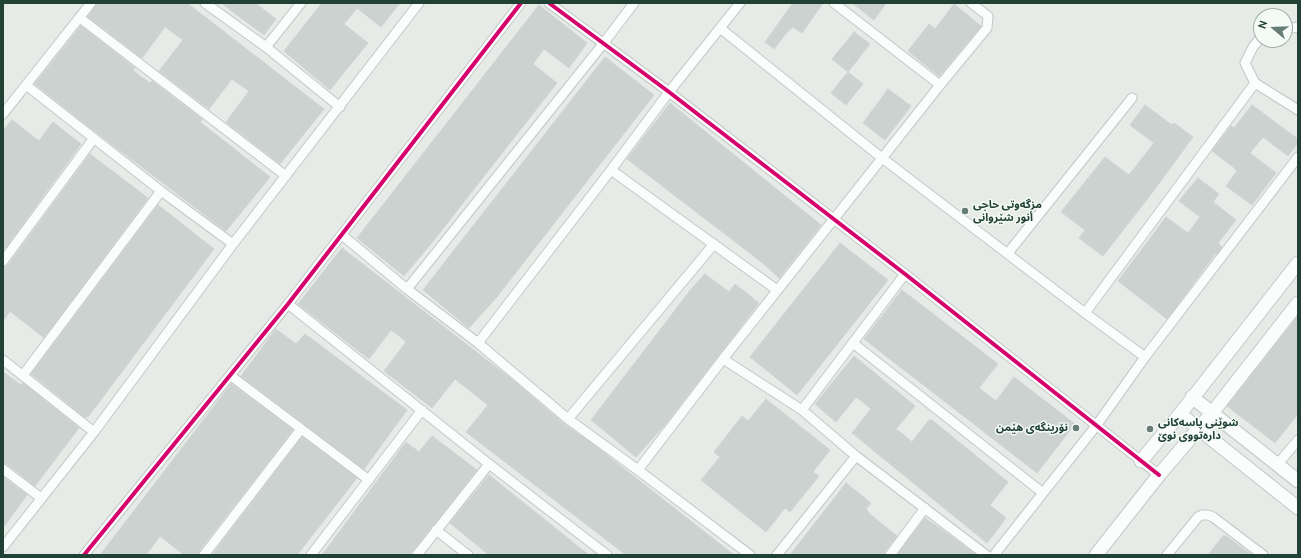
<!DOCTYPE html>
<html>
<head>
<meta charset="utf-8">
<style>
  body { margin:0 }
  #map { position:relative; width:1301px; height:558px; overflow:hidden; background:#e6ebe8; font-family:Cabin,sans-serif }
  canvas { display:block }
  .frame { position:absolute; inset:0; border:4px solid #214135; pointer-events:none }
  .north { position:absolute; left:1253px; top:8px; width:40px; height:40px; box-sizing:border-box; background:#f4faf6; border:1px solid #a0b0a9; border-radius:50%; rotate:289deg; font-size:11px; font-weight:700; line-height:16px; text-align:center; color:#214135 }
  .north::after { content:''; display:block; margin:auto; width:14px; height:18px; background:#667c74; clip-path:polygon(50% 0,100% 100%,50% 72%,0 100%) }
</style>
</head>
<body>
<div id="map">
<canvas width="1301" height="558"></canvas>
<div class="frame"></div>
<div class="north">N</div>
</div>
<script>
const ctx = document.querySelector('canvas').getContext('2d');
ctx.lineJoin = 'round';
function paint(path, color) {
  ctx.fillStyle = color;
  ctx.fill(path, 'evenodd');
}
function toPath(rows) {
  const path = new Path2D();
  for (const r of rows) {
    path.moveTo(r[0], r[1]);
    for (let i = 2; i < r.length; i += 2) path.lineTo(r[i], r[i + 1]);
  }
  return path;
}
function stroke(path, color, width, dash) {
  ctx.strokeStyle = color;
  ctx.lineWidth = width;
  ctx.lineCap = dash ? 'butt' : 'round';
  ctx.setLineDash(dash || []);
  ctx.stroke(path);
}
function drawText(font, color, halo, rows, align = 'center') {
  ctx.font = font + ' Cabin,"Noto Sans Arabic",sans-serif';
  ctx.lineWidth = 3;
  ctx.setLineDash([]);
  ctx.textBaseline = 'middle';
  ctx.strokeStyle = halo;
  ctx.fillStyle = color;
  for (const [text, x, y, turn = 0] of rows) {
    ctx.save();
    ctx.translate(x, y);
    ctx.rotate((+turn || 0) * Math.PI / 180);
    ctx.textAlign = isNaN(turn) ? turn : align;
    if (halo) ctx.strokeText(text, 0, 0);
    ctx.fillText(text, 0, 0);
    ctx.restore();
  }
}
const building = toPath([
  [98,3,187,3,324,109,280,164,226,122,249,91,232,79,209,109,159,71,183,40,165,27,142,58,88,17,98,3],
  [221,3,255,3,276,19,264,35,221,3],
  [322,3,400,3,381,27,357,8,344,24,368,43,330,90,284,51,322,3],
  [793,3,823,3,802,33,793,27,788,31,774,49,765,42,793,3],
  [852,3,886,3,874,20,852,3],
  [954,4,981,26,939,76,908,51,929,24,935,29,954,4],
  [539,5,587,43,569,68,544,49,533,64,557,83,434,240,404,276,357,238,539,5],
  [81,26,135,68,133,70,140,76,150,83,152,81,202,119,200,122,270,177,226,231,84,123,35,84,81,26],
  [854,32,870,44,848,72,832,59,854,32],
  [605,57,654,95,496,298,469,328,423,290,605,57],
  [848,72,863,84,846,105,831,93,848,72],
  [888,89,911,106,885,140,863,123,888,89],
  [670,103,821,225,779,278,764,264,627,159,670,103],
  [1145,105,1172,125,1174,123,1193,137,1152,193,1103,256,1079,238,1085,230,1061,212,1105,157,1129,175,1154,143,1130,125,1145,105],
  [1252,105,1298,139,1298,143,1288,156,1263,137,1250,153,1276,173,1252,205,1226,186,1237,171,1232,166,1212,151,1231,126,1234,128,1252,105],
  [12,120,39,141,53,122,81,144,3,251,3,131,12,120],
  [90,154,148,198,44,338,10,311,3,321,3,267,8,265,90,154],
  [1198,178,1219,194,1213,202,1236,220,1218,243,1222,247,1216,255,1215,254,1167,319,1118,281,1166,217,1188,233,1200,217,1179,201,1198,178],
  [158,205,214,249,88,417,87,416,86,418,31,374,158,205],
  [840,243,888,280,797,395,750,357,840,243],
  [342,248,510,378,564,424,594,445,734,555,626,555,466,432,488,405,455,379,432,408,384,371,406,342,398,335,391,330,369,359,298,304,342,248],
  [705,274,729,292,735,284,759,303,663,427,636,457,591,420,692,288,705,274],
  [902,290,998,364,979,388,996,401,1014,377,1075,424,1037,473,864,339,902,290],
  [1298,316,1298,414,1275,443,1227,406,1298,316],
  [276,329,296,344,305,334,407,410,364,469,241,376,276,329],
  [854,356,915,406,896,429,904,435,912,442,929,420,932,420,1008,482,990,505,1006,518,987,543,852,433,871,409,864,403,856,397,836,422,815,404,854,356],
  [3,372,21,385,23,383,79,428,35,486,7,464,3,463,3,372],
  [231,384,293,430,199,551,198,555,184,555,160,536,146,555,100,555,231,384],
  [766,399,830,450,813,472,819,476,790,512,785,508,766,532,701,480,720,457,714,452,742,416,748,421,766,399],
  [432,436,477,470,409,555,322,555,406,442,419,452,432,436],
  [302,437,357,478,297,555,212,555,302,437],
  [489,475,589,555,489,555,450,523,489,475],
  [3,477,27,495,3,528,3,477],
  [846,483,871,503,866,509,871,515,897,536,885,551,884,555,790,555,846,483],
  [925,518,951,536,976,555,897,555,925,518],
  [1223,536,1226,536,1252,555,1208,555,1223,536]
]);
const street = toPath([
  [205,3,266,47,340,107],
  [549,3,669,92,905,274,1159,475],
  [834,3,940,85],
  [80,18,286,176],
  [720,28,882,158,1085,313,1145,357],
  [1285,29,1298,27],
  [1261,37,1253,47,1245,63,1255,83,1298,110],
  [266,47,301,3],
  [26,85,161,191,233,244],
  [3,114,91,3],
  [611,170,777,290],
  [342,235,407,289,478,343,568,419,638,470,750,555],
  [1008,253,1132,98],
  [3,261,94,138],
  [407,289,603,44,634,3],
  [288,304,489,464,607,555],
  [1085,313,1255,83],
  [478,343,611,170,669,92,740,3],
  [853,343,1043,493],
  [723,359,802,410,856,456,986,555],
  [3,360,94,432],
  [23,375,161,191],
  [231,376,369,480],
  [802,410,905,274],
  [568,419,714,244],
  [1277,465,1298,440],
  [3,469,41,498],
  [638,470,723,359,940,85,987,28,988,16,971,3],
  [436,530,468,555],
  [3,547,94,432,233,244,419,3],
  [84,555,288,304,521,3],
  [204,555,301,429],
  [311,555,422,410],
  [417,555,489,464],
  [777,555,856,456],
  [890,555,925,508],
  [994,555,1096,426,1145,357,1298,157],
  [1167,555,1198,517,1202,515,1208,515,1213,517,1263,555]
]);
const secondary = toPath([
  [1192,397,1298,481],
  [1180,414,1298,508],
  [1141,461,1180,414,1298,263],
  [1096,555,1159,475,1212,413,1298,303]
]);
const cycleway = toPath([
  [549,3,669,92,905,274,1159,475],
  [84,555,288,304,521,3]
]);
const markers = [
  [965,211,4,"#667c74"],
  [1076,428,4,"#667c74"],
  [1150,429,4,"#667c74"]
];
const poiNames = [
  ["مزگەوتی حاجی",973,205],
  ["أنور شێروانی",973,218],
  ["شوێنی پاسەکانی",1158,423],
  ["دارەتووی نوێ",1158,436],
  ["نۆرینگه‌ی هێمن",1068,428,"right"]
];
paint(building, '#ccd2d0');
stroke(building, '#ced4d1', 1);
stroke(street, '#c3c8c5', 11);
stroke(secondary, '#c1c9c5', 15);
stroke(street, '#fbfcfc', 9);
stroke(secondary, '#fbfcfc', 13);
stroke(cycleway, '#d6006c', 4);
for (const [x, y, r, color] of markers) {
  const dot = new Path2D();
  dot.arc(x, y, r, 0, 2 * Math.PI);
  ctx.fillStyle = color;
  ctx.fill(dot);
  stroke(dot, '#f4faf6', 1.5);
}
drawText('bold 11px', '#214135', '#f4faf6', poiNames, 'left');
</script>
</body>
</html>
